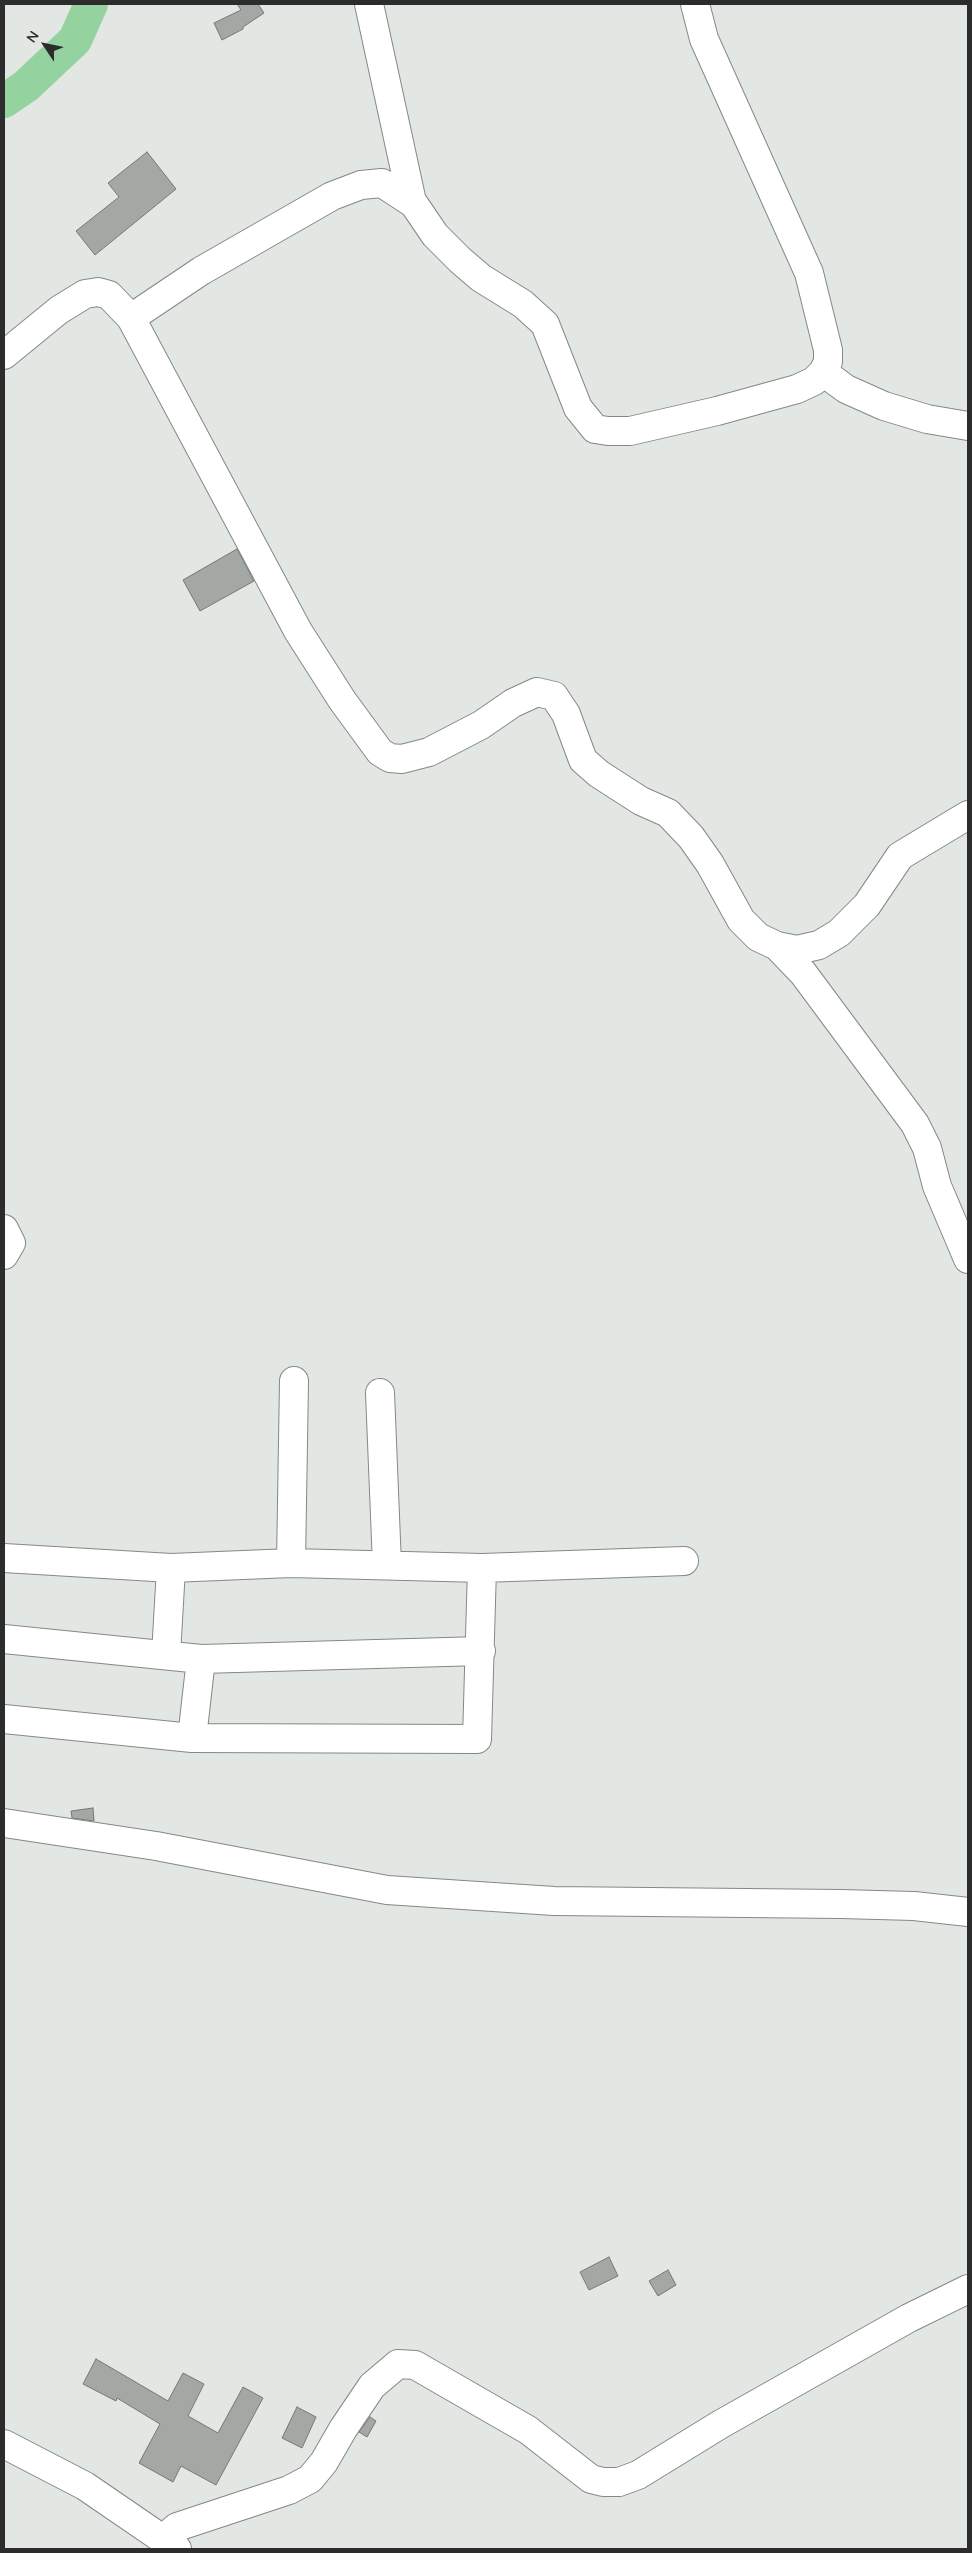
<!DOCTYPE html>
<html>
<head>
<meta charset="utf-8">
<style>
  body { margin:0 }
  #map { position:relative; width:972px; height:2553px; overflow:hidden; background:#e3e7e3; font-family:Quicksand,sans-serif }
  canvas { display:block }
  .frame { position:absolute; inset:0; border:5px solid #2b2c2b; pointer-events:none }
  .north { position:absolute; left:20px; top:20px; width:50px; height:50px; -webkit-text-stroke:4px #e3e7e3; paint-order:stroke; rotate:304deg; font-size:14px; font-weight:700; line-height:20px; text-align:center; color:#2b2c2b }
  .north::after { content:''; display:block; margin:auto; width:18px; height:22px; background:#2b2c2b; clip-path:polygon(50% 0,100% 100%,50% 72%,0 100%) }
</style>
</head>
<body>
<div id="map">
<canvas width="972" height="2553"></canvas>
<div class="frame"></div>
<div class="north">N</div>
</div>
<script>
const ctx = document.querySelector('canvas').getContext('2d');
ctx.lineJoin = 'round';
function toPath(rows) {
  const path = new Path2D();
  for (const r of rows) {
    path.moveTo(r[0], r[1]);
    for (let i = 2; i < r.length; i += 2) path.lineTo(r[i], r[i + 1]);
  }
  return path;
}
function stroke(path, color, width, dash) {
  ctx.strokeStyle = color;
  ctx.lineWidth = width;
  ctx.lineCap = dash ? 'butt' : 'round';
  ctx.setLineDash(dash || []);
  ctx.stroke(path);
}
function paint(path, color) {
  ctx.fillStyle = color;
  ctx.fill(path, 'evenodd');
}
const river = toPath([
  [4,101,26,86,75,40,91,4]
]);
const building = toPath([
  [237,4,258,4,264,13,243,27,243,29,222,40,214,23,241,10,237,4],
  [147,152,176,189,95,255,76,231,119,197,108,183,147,152],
  [237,549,254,581,200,611,183,580,237,549],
  [93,1808,94,1821,72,1818,71,1811,93,1808],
  [609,2257,618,2276,589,2290,580,2272,609,2257],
  [668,2270,676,2285,658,2296,649,2281,668,2270],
  [96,2359,168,2401,183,2373,204,2384,188,2416,218,2433,243,2387,263,2398,216,2485,181,2466,173,2482,139,2463,160,2424,117,2398,116,2401,83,2384,96,2359],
  [297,2407,316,2417,302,2448,282,2438,297,2407],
  [370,2417,376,2421,367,2437,359,2432,370,2417]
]);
const minor = toPath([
  [369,4,412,202],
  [131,318,201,271,332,196,361,185,382,183,414,204,435,235,460,260,481,278,523,304,545,324,578,408,595,429,608,431,630,431,717,411,797,389,814,381,823,372,828,362,828,350,809,273,704,39,695,4],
  [4,355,59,310,85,294,98,292,109,295,131,318,298,631,342,700,380,752,390,758,402,759,429,752,481,725,513,703,537,692,554,696,566,714,583,760,599,774,641,801,668,813,691,837,710,864,741,920,758,937,777,946,797,950,819,945,839,933,867,905,900,856,968,815],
  [823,372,846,389,884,406,927,419,968,426],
  [777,946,803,973,915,1124,927,1148,937,1186,968,1259],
  [4,1229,11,1243,4,1255],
  [380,1393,387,1565],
  [4,1558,171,1568,291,1563,482,1568,684,1561],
  [291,1563,294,1381],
  [4,1639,201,1659,481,1651],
  [166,1655,171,1568],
  [4,1719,192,1738,477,1739,482,1568],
  [192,1738,201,1659],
  [4,1823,156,1846,387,1890,554,1901,841,1904,914,1906,968,1912],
  [4,2444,85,2486,177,2549],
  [164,2538,177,2527,289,2490,310,2479,324,2462,343,2429,372,2386,398,2364,415,2365,528,2430,591,2479,603,2482,619,2482,638,2475,721,2424,909,2318,968,2289]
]);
stroke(river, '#94d3a0', 34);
paint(building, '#a4a8a5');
stroke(building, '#757875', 1);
stroke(minor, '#858885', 30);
stroke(minor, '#fff', 28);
</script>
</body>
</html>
